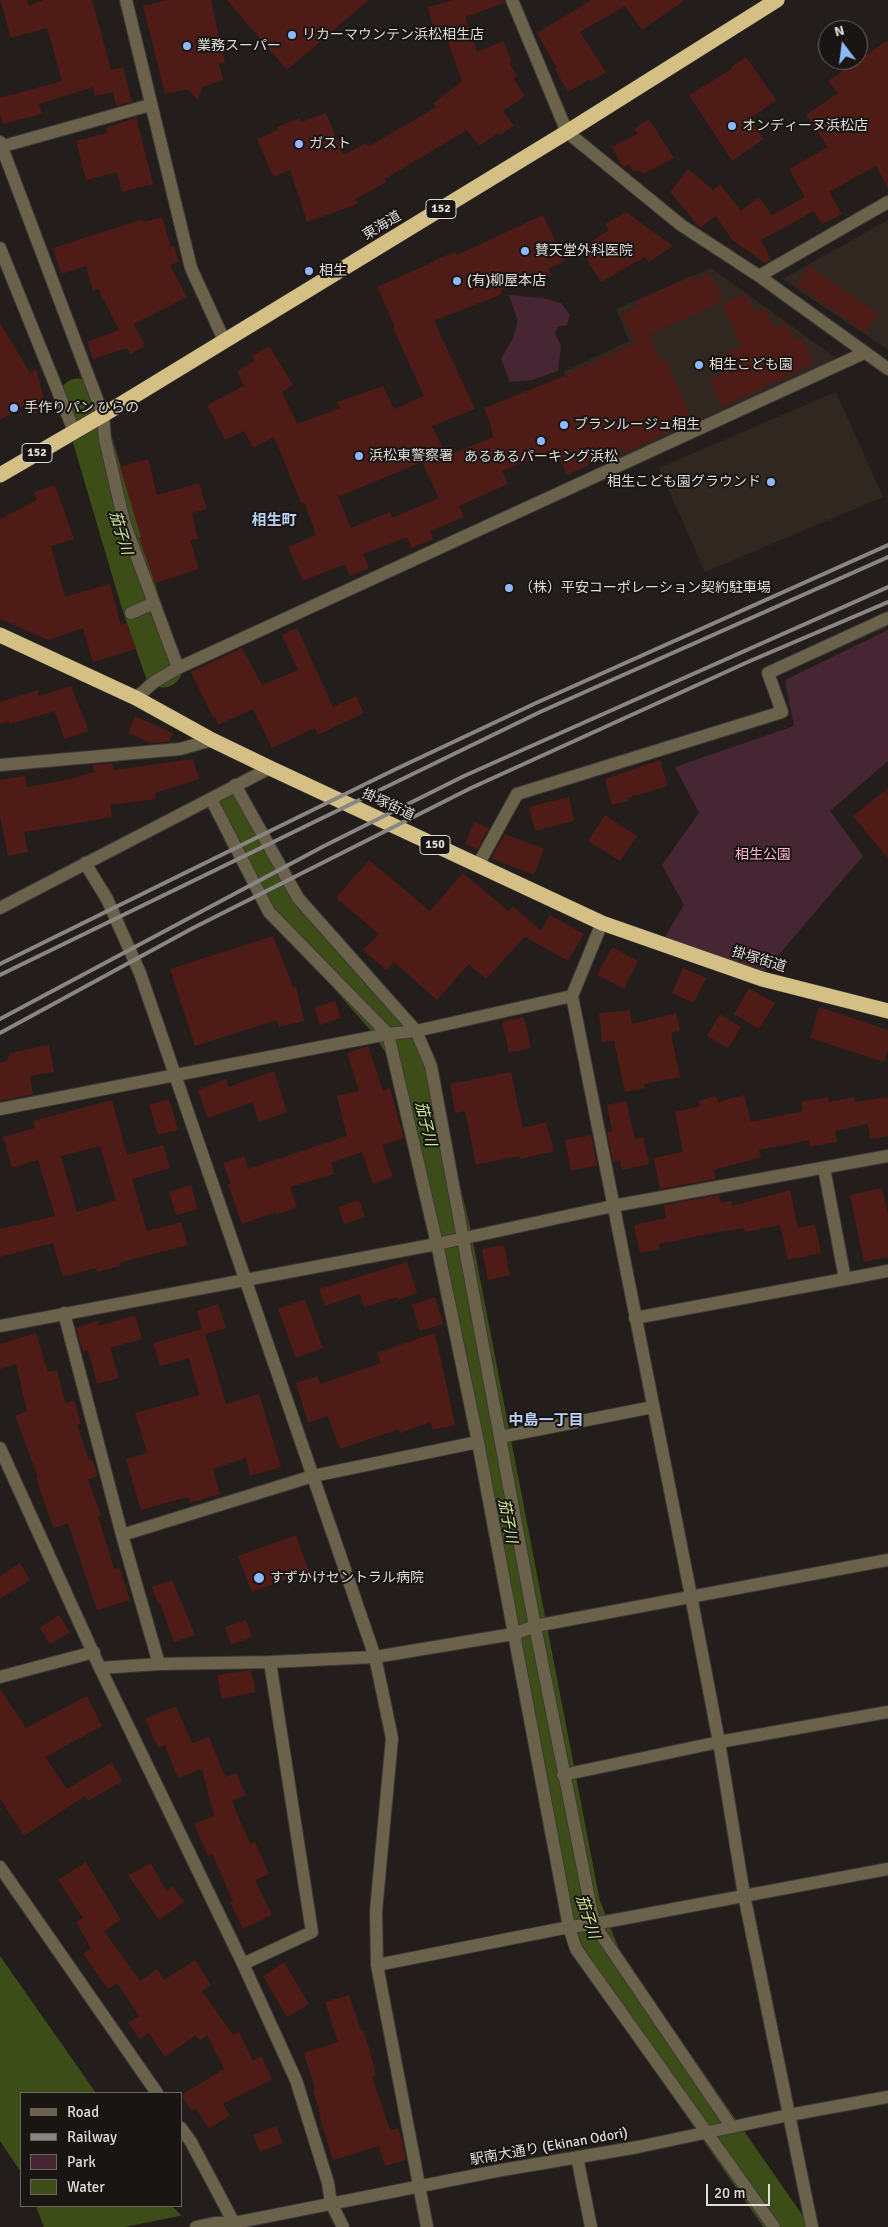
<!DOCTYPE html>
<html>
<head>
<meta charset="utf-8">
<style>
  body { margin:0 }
  #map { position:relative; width:888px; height:2227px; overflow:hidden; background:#231e1b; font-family:Signika,sans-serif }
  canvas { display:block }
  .legend { position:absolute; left:20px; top:2092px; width:162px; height:115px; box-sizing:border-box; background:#191512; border:1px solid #686562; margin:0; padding:6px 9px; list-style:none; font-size:15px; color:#dfdcda }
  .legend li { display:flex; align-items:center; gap:10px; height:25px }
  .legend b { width:25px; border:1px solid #686562 }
  .north { position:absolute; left:818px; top:20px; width:50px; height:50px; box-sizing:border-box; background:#191512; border:1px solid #686562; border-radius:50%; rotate:345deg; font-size:14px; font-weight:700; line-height:20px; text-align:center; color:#dfdcda }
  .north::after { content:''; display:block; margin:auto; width:18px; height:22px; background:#8fb8fd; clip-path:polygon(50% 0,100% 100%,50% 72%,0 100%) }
  .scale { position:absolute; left:706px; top:2184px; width:64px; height:22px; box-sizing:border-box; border:2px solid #dfdcda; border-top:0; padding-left:6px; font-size:15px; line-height:18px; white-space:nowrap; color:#dfdcda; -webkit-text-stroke:4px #191512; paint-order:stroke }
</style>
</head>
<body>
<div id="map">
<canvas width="888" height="2227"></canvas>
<ul class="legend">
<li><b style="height:6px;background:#6a624b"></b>Road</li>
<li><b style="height:6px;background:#898583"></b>Railway</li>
<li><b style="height:14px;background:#472633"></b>Park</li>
<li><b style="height:14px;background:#3d4d17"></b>Water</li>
</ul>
<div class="north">N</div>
<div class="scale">20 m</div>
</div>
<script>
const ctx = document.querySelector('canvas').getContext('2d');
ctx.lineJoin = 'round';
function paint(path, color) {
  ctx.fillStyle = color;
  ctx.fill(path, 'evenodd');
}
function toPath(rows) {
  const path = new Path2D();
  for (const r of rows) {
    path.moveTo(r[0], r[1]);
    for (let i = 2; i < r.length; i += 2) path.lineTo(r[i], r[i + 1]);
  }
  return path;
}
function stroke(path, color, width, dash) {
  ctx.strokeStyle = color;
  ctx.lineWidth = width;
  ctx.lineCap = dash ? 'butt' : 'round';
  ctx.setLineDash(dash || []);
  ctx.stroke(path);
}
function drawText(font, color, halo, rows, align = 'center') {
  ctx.font = font + ' Signika,"Noto Sans JP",sans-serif';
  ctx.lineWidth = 4;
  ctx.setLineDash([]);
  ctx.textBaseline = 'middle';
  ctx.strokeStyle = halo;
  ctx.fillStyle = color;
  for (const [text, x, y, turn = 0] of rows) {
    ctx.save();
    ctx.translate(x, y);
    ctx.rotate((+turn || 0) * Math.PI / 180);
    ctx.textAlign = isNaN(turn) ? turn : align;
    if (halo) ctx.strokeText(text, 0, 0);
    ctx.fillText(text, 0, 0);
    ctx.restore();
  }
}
const built = toPath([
  [888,220,888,350,782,279],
  [711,268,836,358,605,465,563,372,629,341,616,309],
  [836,392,883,497,705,572,659,468]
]);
const green = toPath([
  [509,295,542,298,561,303,570,315,567,325,557,327,555,333,561,346,558,371,532,380,510,382,501,359,512,340,518,321],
  [888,630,888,761,830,811,863,856,759,978,663,940,684,905,662,865,699,813,675,767,794,726,785,680]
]);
const water = toPath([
  [0,1956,96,2093,21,2093,21,2172,0,2141],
  [36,2206,172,2206,181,2215,184,2227,44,2227]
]);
const pier = toPath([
  [184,2215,187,2227,125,2227]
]);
const river = toPath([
  [78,398,89,428,140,601,163,668],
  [235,814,243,835,283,901,389,1022,407,1050,451,1231,581,1906,603,1962,787,2227]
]);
const building = toPath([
  [0,0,27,0,29,6,43,0,92,0,111,70,123,67,132,102,116,106,113,92,95,96,93,87,39,104,42,114,3,124,0,113,0,98,62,81,47,28,11,38],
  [167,0,211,0,225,63,219,64,223,80,202,87,198,101,187,89,165,94,143,6],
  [227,0,369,0,287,70],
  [453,0,504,0,505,3,465,17,477,52,503,41,512,62,509,63,517,76,513,78,525,96,503,111,514,126,500,135,498,133,479,146,467,130,385,179,387,182,355,199,358,204,307,222,290,170,273,177,257,139,278,130,277,127,300,118,301,122,326,113,343,154,347,153,366,143,368,147,436,107,434,103,462,81,445,34,436,37,428,7],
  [592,0,685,0,642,30,625,6,580,32,606,72,591,81,590,79,568,92,555,69,557,68,537,33],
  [888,40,888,188,876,166,829,192,842,214,822,224,814,211,761,240,771,260,765,263,732,240,716,216,700,228,699,227,670,192,688,169,713,190,720,184,741,211,759,197,772,215,805,197,789,169,828,147,806,115,838,93,828,81],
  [746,57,776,100,750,119,764,139,732,161,689,95,732,69,731,67],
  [136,117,153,184,122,192,117,172,86,180,76,141,107,133,106,128],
  [649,119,674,158,643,174,638,170,633,172,629,164,623,167,612,147,637,134,634,129],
  [626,212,673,246,649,262,645,257,601,282,580,249,609,230,605,224],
  [543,215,565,261,548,269,552,275,530,284,527,280,501,290,502,294,434,321,475,409,432,426,447,456,493,437,490,422,484,408,564,376,649,336,661,362,670,362,670,371,693,420,626,452,624,448,567,475,556,449,502,471,508,484,459,506,464,517,430,531,433,539,412,548,407,537,363,554,369,568,350,576,345,564,303,581,288,547,316,535,305,503,301,503,274,437,253,448,244,431,225,440,207,405,244,386,237,371,255,361,252,356,269,346,293,385,282,392,297,424,340,408,337,402,383,386,394,409,424,396,393,328,395,327,377,287,435,261,434,260,456,252,457,255],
  [422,462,439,498,392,518,390,512,351,528,338,497],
  [162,217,171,247,174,246,179,262,170,265,187,297,134,324,145,346,130,354,127,348,93,359,87,342,119,330,104,300,102,300,99,289,93,291,86,266,61,274,53,248,143,219,144,222],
  [809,266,878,313,865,332,796,284],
  [709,273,723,301,635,342,621,314,638,306,635,301,692,276,694,280],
  [746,293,755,312,765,307,774,328,786,323,795,341,802,337,814,363,722,407,710,380,721,375,718,370,733,364,727,352,741,345,722,305],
  [0,323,30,373,36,369,46,406,33,415,26,405,0,420],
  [148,459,157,495,199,483,207,509,192,513,198,539,190,540,199,569,155,583,139,538,141,537,120,467],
  [55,485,74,539,51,546,65,597,110,584,121,625,127,623,136,649,93,662,83,628,48,640,0,619,0,519,37,500,34,492],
  [297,628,333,707,356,696,364,713,318,735,315,728,272,748,253,709,218,725,215,717,213,718,191,672,242,648,262,685,298,670,282,635],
  [71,686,89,731,64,739,55,711,10,724,9,721,0,724,0,702,38,690,39,696],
  [135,716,173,733,169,742,151,743,128,733],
  [193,759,199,779,155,793,156,799,110,805,112,817,24,832,28,852,8,856,0,815,0,780,25,776,27,787,67,780,94,772,92,765,112,763,114,770],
  [660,760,668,786,627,798,628,801,612,805,605,779],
  [888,788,888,858,853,816],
  [569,797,574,821,535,831,529,807],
  [605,815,637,836,620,861,588,841],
  [474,822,489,828,478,849,465,844],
  [505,834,544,849,534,875,491,858],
  [369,860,430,911,463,873,508,911,513,906,541,931,550,915,584,934,568,961,525,937,486,979,469,964,437,1000,394,962,386,970,363,950,379,934,336,898],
  [273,936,293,987,296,987,304,1021,279,1027,277,1020,195,1046,170,969],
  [612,947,638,961,624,989,597,975],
  [683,968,706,978,694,1003,672,993],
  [749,988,775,1003,759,1029,734,1014],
  [335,1001,341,1018,320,1025,314,1008],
  [819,1007,888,1030,888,1050,884,1062,810,1038],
  [630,1010,632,1024,676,1013,680,1031,671,1033,680,1077,644,1084,645,1088,625,1092,614,1041,602,1042,599,1013],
  [720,1014,741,1027,728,1048,707,1036],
  [524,1017,531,1048,509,1053,502,1022],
  [49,1045,54,1072,30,1076,33,1094,0,1101,0,1063,7,1061,10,1053],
  [368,1046,383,1091,390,1088,404,1138,382,1145,393,1177,373,1184,362,1152,331,1163,334,1174,290,1187,297,1207,277,1215,276,1212,242,1224,228,1185,231,1184,223,1163,244,1156,248,1169,347,1136,337,1096,359,1091,347,1053],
  [274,1071,287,1112,259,1122,252,1102,208,1118,198,1090,226,1079,228,1087],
  [511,1072,523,1128,546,1122,554,1151,520,1159,519,1156,476,1165,465,1111,455,1113,450,1084],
  [744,1095,751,1122,803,1111,801,1102,828,1097,829,1102,854,1097,855,1102,888,1097,888,1136,870,1139,868,1124,835,1131,837,1142,810,1147,809,1140,759,1150,761,1157,714,1170,716,1179,660,1189,654,1158,683,1152,675,1112,700,1106,698,1101,716,1096,718,1102],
  [169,1099,178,1130,158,1135,149,1105],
  [112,1100,127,1155,163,1145,170,1168,132,1179,147,1231,181,1222,188,1245,119,1263,120,1266,97,1272,96,1268,63,1277,53,1243,0,1257,0,1229,55,1216,38,1160,12,1168,3,1137,35,1128,33,1121],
  [100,1146,116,1200,77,1212,61,1156],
  [626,1101,635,1139,643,1137,649,1164,622,1170,620,1160,613,1162,607,1132,612,1131,607,1105],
  [591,1135,597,1165,571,1171,565,1140],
  [191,1185,198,1209,176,1215,169,1192],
  [882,1188,888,1214,888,1257,864,1262,850,1195],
  [790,1190,798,1228,815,1224,821,1253,788,1260,780,1225,745,1232,744,1228,717,1232,659,1244,660,1249,640,1253,634,1225,666,1218,664,1205,719,1195,721,1203,731,1201,732,1206],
  [359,1200,365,1217,344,1224,338,1207],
  [504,1245,510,1275,488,1280,482,1249],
  [407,1262,417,1293,398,1300,397,1297,364,1307,360,1294,325,1306,319,1289],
  [435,1297,443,1324,420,1331,412,1305],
  [305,1299,323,1348,296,1358,278,1309],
  [218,1304,226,1328,205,1334,226,1404,259,1394,281,1467,250,1476,246,1458,213,1469,220,1494,190,1503,188,1497,141,1510,126,1459,147,1453,135,1413,199,1395,189,1358,160,1366,153,1343,202,1329,197,1311],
  [135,1315,142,1339,110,1348,119,1378,97,1384,88,1350,83,1352,76,1328,98,1321,99,1326],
  [36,1333,48,1372,57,1370,65,1403,74,1401,81,1424,77,1425,89,1460,92,1459,98,1476,88,1479,101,1515,98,1516,114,1569,119,1567,130,1600,97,1610,68,1523,54,1528,45,1505,36,1477,38,1477,15,1416,27,1411,16,1364,0,1369,0,1344],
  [435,1333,455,1425,432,1430,431,1422,400,1433,399,1429,340,1449,328,1416,308,1423,296,1383,317,1376,320,1384,381,1363,377,1353],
  [296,1535,309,1571,252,1592,238,1556],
  [20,1563,30,1580,0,1599,0,1576],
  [172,1580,195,1635,174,1642,160,1603,158,1604,152,1587],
  [59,1615,70,1632,50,1644,40,1628],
  [246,1620,252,1637,231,1645,225,1627],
  [251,1670,256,1692,222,1699,217,1675],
  [0,1689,26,1728,87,1696,102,1726,45,1757,67,1789,112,1762,122,1781,88,1801,85,1796,24,1836,0,1799],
  [176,1706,192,1743,209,1737,225,1777,236,1773,246,1795,232,1801,250,1844,255,1842,269,1874,255,1880,272,1915,243,1929,230,1902,233,1901,212,1854,208,1856,194,1824,214,1816,202,1769,178,1778,165,1745,158,1748,145,1719],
  [86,1862,121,1920,104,1931,140,1981,157,1969,164,1980,195,1960,211,1985,202,1991,233,2035,239,2032,253,2061,261,2056,272,2079,223,2104,230,2115,209,2129,196,2108,192,2111,181,2095,224,2069,207,2035,200,2041,196,2035,165,2057,149,2033,140,2039,128,2023,139,2016,117,1983,108,1989,83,1954,91,1948,76,1922,83,1918,58,1880],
  [151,1863,166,1891,172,1886,184,1902,159,1920,128,1875],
  [284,1962,309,2004,287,2017,263,1976],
  [349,1995,361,2031,363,2030,369,2048,376,2075,372,2077,390,2130,398,2128,402,2140,406,2160,385,2166,379,2146,333,2160,320,2118,321,2118,313,2090,315,2089,304,2053,338,2042,325,2002],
  [276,2126,283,2143,260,2152,253,2135]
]);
const minor = toPath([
  [126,0,191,268,224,340],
  [512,0,567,132,681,225,759,276,888,369],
  [0,142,103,415,105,439,124,522,178,668],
  [0,147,150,105],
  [0,248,74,431],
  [759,276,888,202],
  [131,613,154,603],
  [136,698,154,682,178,668,864,353],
  [0,765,180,749,212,740],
  [235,785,298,898,416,1031,431,1066,535,1626,594,1924,731,2126],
  [211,799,269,912,388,1034,437,1244,478,1442,569,1927,576,1949,774,2227],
  [85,863,107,899,140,973,375,1657,392,1738,376,1911,377,1965,427,2227],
  [478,865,517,794,782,712,768,673,888,618],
  [0,908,270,768],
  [602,923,572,996,691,1596,719,1742,744,1895,812,2227],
  [0,1109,388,1034,416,1031,572,996],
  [824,1168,845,1279,888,1271],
  [64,1313,122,1535,159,1664],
  [635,1318,845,1279],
  [0,1326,437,1244,613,1206,888,1156],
  [500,1437,653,1407],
  [0,1448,100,1668,243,1964,296,2080,328,2183,331,2203,343,2227],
  [122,1535,313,1476,478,1442],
  [100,1668,159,1664,270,1662,375,1657,513,1634,535,1626,888,1560],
  [0,1677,94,1652],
  [563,1775,719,1742,888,1712],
  [0,1867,157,2093],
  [243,1964,312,1932,270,1662],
  [377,1965,569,1927,594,1924,888,1869],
  [181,2128,191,2142,234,2223],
  [577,2157,591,2227],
  [196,2227,215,2223,234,2223,502,2170,638,2147,789,2115,888,2097]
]);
const highway = toPath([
  [0,475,103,415,567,132,777,0],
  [0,635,136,698,212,740,270,768,602,923,762,979,888,1011]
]);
const rail = toPath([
  [0,964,396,769,536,703,888,545],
  [0,975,540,712,888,557],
  [0,1019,324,846,464,776,888,587],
  [0,1033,193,928,471,788,750,661,888,602]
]);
const markers = [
  [292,35,5,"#8fb8fd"],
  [187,46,5,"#8fb8fd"],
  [732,126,5,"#8fb8fd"],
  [299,144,5,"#8fb8fd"],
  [525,251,5,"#8fb8fd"],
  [309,271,5,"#8fb8fd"],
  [457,281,5,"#8fb8fd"],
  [699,365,5,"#8fb8fd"],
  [14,408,5,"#8fb8fd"],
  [564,425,5,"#8fb8fd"],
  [541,441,5,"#8fb8fd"],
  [359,456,5,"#8fb8fd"],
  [771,482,5,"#8fb8fd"],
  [509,588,5,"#8fb8fd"],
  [259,1578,6,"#8fb8fd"]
];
const shields = [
  [441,209,30],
  [37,453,30],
  [435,845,30]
];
const shieldNames = [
  ["152",441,209],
  ["152",37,453],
  ["150",435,845]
];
const poiNames = [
  ["リカーマウンテン浜松相生店",302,35],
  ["業務スーパー",197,46],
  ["オンディーヌ浜松店",742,126],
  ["ガスト",309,144],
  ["賛天堂外科医院",535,251],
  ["相生",319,271],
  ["(有)柳屋本店",467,281],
  ["相生こども園",709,365],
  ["手作りパン ひらの",24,408],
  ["ブランルージュ相生",574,425],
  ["浜松東警察署",369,456],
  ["あるあるパーキング浜松",541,457,"center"],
  ["相生こども園グラウンド",761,482,"right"],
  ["（株）平安コーポレーション契約駐車場",519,588],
  ["すずかけセントラル病院",270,1578]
];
const streetNames = [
  ["東海道",382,226,-31],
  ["掛塚街道",388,805,25],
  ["掛塚街道",759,960,17],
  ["駅南大通り (Ekinan Odori)",549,2147,-10]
];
const parkNames = [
  ["相生公園",763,855]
];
const neighbourhoodNames = [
  ["相生町",274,521],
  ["中島一丁目",546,1421]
];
const waterNames = [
  ["茄子川",120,533,73],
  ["茄子川",425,1124,76],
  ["茄子川",507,1521,79],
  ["茄子川",587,1917,72]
];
paint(built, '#302720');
paint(green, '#472633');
paint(water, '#3d4d17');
paint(pier, '#231e1b');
stroke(river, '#3d4d17', 39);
paint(building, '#4f1b16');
stroke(minor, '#3d3936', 14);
stroke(highway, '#3d3936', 16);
stroke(minor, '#6a624b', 12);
stroke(highway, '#d4c085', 15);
stroke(rail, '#898583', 4);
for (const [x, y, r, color] of markers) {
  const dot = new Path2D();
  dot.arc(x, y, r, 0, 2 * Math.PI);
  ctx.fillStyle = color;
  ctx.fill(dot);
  stroke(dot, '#191512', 2);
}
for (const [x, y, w] of shields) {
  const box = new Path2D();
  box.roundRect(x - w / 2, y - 9.5, w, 19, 4);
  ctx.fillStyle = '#191512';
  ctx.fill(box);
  stroke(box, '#dfdcda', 1);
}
drawText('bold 12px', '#dfdcda', null, shieldNames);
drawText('14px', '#dfdcda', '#191512', poiNames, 'left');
drawText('14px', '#dfdcda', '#191512', streetNames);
drawText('14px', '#fcb5ce', '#191512', parkNames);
drawText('bold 15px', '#b9d0f7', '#191512', neighbourhoodNames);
drawText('italic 15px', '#d1ee9c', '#191512', waterNames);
</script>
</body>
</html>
